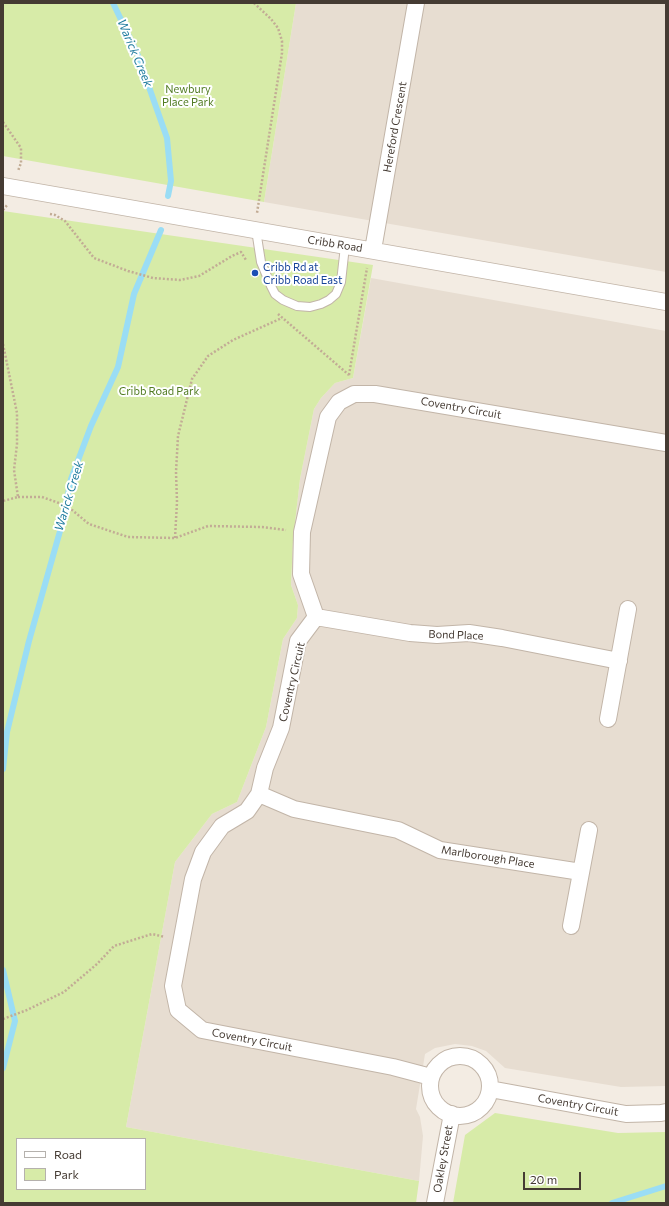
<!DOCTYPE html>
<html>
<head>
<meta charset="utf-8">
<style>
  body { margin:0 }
  #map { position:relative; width:669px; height:1206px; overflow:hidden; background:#f3ece3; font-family:Commissioner,sans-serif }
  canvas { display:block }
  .frame { position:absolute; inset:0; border:4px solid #453b33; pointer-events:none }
  .legend { position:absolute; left:16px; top:1138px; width:130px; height:52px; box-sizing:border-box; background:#fff; border:1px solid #b5b1ad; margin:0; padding:5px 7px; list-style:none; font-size:12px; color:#453b33 }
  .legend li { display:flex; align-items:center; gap:8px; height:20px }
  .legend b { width:20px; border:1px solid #b5b1ad }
  .scale { position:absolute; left:523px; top:1172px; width:58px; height:18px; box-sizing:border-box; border:2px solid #453b33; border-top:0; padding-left:5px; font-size:12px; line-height:14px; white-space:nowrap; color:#453b33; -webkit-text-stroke:3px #fff; paint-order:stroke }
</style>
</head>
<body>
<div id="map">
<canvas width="669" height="1206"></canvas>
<div class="frame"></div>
<ul class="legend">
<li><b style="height:5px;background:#fff"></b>Road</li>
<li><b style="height:11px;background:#d7eba8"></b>Park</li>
</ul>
<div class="scale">20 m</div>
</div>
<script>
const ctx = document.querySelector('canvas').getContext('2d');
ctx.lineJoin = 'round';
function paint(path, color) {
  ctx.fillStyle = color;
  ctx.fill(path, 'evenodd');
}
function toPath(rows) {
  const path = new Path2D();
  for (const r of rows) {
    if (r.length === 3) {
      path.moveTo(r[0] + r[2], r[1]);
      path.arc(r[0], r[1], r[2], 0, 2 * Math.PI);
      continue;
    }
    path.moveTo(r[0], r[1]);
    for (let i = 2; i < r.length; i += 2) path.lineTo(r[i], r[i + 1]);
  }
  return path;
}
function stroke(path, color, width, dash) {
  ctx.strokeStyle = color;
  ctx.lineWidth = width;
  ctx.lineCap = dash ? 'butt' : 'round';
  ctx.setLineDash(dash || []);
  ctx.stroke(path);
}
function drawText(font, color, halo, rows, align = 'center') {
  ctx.font = font + ' Commissioner,sans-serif';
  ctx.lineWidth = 4;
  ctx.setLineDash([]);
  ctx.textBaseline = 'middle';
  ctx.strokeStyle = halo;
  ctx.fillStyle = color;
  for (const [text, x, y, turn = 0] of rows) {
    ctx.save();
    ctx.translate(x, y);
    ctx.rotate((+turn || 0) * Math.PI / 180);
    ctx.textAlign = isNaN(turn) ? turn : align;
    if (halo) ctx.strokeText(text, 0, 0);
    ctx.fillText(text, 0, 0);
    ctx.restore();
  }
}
const residential = toPath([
  [296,3,666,3,666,272,264,202],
  [371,278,666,331,666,1086,621,1087,505,1068,486,1051,472,1046,455,1044,435,1048,425,1054,416,1109,420,1117,423,1136,419,1181,126,1127,175,862,212,814,237,802,266,727,283,639,297,618,298,605,291,585,293,540,300,479,314,409,321,398,335,383,353,378]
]);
const green = toPath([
  [3,3,296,3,264,202,3,156],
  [3,211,373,265,353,378,335,383,321,398,314,409,300,479,293,540,291,585,298,605,297,618,283,639,266,727,237,802,212,814,175,862,126,1127,419,1181,416,1203,3,1203],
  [17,1139,145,1139,145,1189,17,1189],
  [495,1113,618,1133,666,1132,666,1203,453,1203,465,1135]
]);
const stream = toPath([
  [113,3,137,53,167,138,171,181,168,196],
  [3,769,7,732,29,641,62,524,71,479,91,426,118,367,134,294,161,230],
  [3,970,15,1021,3,1068],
  [612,1203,666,1186]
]);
const path = toPath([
  [254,3,271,19,278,28,282,41,282,53,257,213],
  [3,122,21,148,21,163,18,171],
  [3,210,8,204],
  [50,214,55,215,65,221,94,258,128,271,153,278,180,280,199,276,232,256,241,252,246,260],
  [278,314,349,375],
  [3,344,17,413,17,444,14,470,18,497,3,501],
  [349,375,367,268],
  [18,497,42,497,59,503,72,510,89,524,128,537,175,538,208,526,262,527,286,530],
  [175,538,177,502,176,472,178,436,192,379,208,356,233,340,282,318],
  [3,1019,27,1010,64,992,97,964,114,946,152,934,165,937]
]);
const service = toPath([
  [256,230,261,262,271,286,275,294,283,300,297,306,310,307,321,304,329,300,336,294,341,282,345,246]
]);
const minor = toPath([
  [3,186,666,302],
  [373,250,416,3],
  [316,617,410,633,437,635,469,633,502,638,619,661],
  [608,719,628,609],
  [259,794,294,809,398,830,440,850,581,872],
  [571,926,589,830],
  [460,1086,30],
  [431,1077,393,1067,202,1030,178,1010,173,986,193,879,203,852,222,826,247,811,259,794,265,768,281,728,298,641,316,617,301,574,302,532,328,417,339,402,354,394,375,394,666,443],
  [490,1089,626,1114,661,1113,666,1112],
  [435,1203,452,1114]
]);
const markers = [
  [255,273,4,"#1a4fb4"]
];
const parkNames = [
  ["Newbury",188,89],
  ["Place Park",188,102],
  ["Cribb Road Park",159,391]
];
const streetNames = [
  ["Hereford Crescent",395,127,-80],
  ["Cribb Road",335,244,9],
  ["Coventry Circuit",461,408,10],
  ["Bond Place",456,635,2],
  ["Coventry Circuit",292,682,-77],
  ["Marlborough Place",488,857,9],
  ["Coventry Circuit",252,1040,11],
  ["Coventry Circuit",578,1105,10],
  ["Oakley Street",443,1159,-80]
];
const transitNames = [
  ["Cribb Rd at",263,267],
  ["Cribb Road East",263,280]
];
const waterNames = [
  ["Warick Creek",135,53,67],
  ["Warick Creek",69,496,-73]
];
paint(residential, '#e7ddd1');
paint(green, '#d7eba8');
stroke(stream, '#9addf5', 6);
stroke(service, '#c2b5a8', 10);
stroke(minor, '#c2b5a8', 18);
stroke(path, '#c2ac95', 2.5, [2, 2]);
stroke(service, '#fff', 8);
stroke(minor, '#fff', 16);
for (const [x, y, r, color] of markers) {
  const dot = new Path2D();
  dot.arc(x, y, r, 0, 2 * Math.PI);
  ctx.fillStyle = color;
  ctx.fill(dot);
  stroke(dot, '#fff', 1.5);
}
drawText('11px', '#517b22', '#fff', parkNames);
drawText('11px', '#453b33', '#fff', streetNames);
drawText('11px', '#164399', '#fff', transitNames, 'left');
drawText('italic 12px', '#227d9f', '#fff', waterNames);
</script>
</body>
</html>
